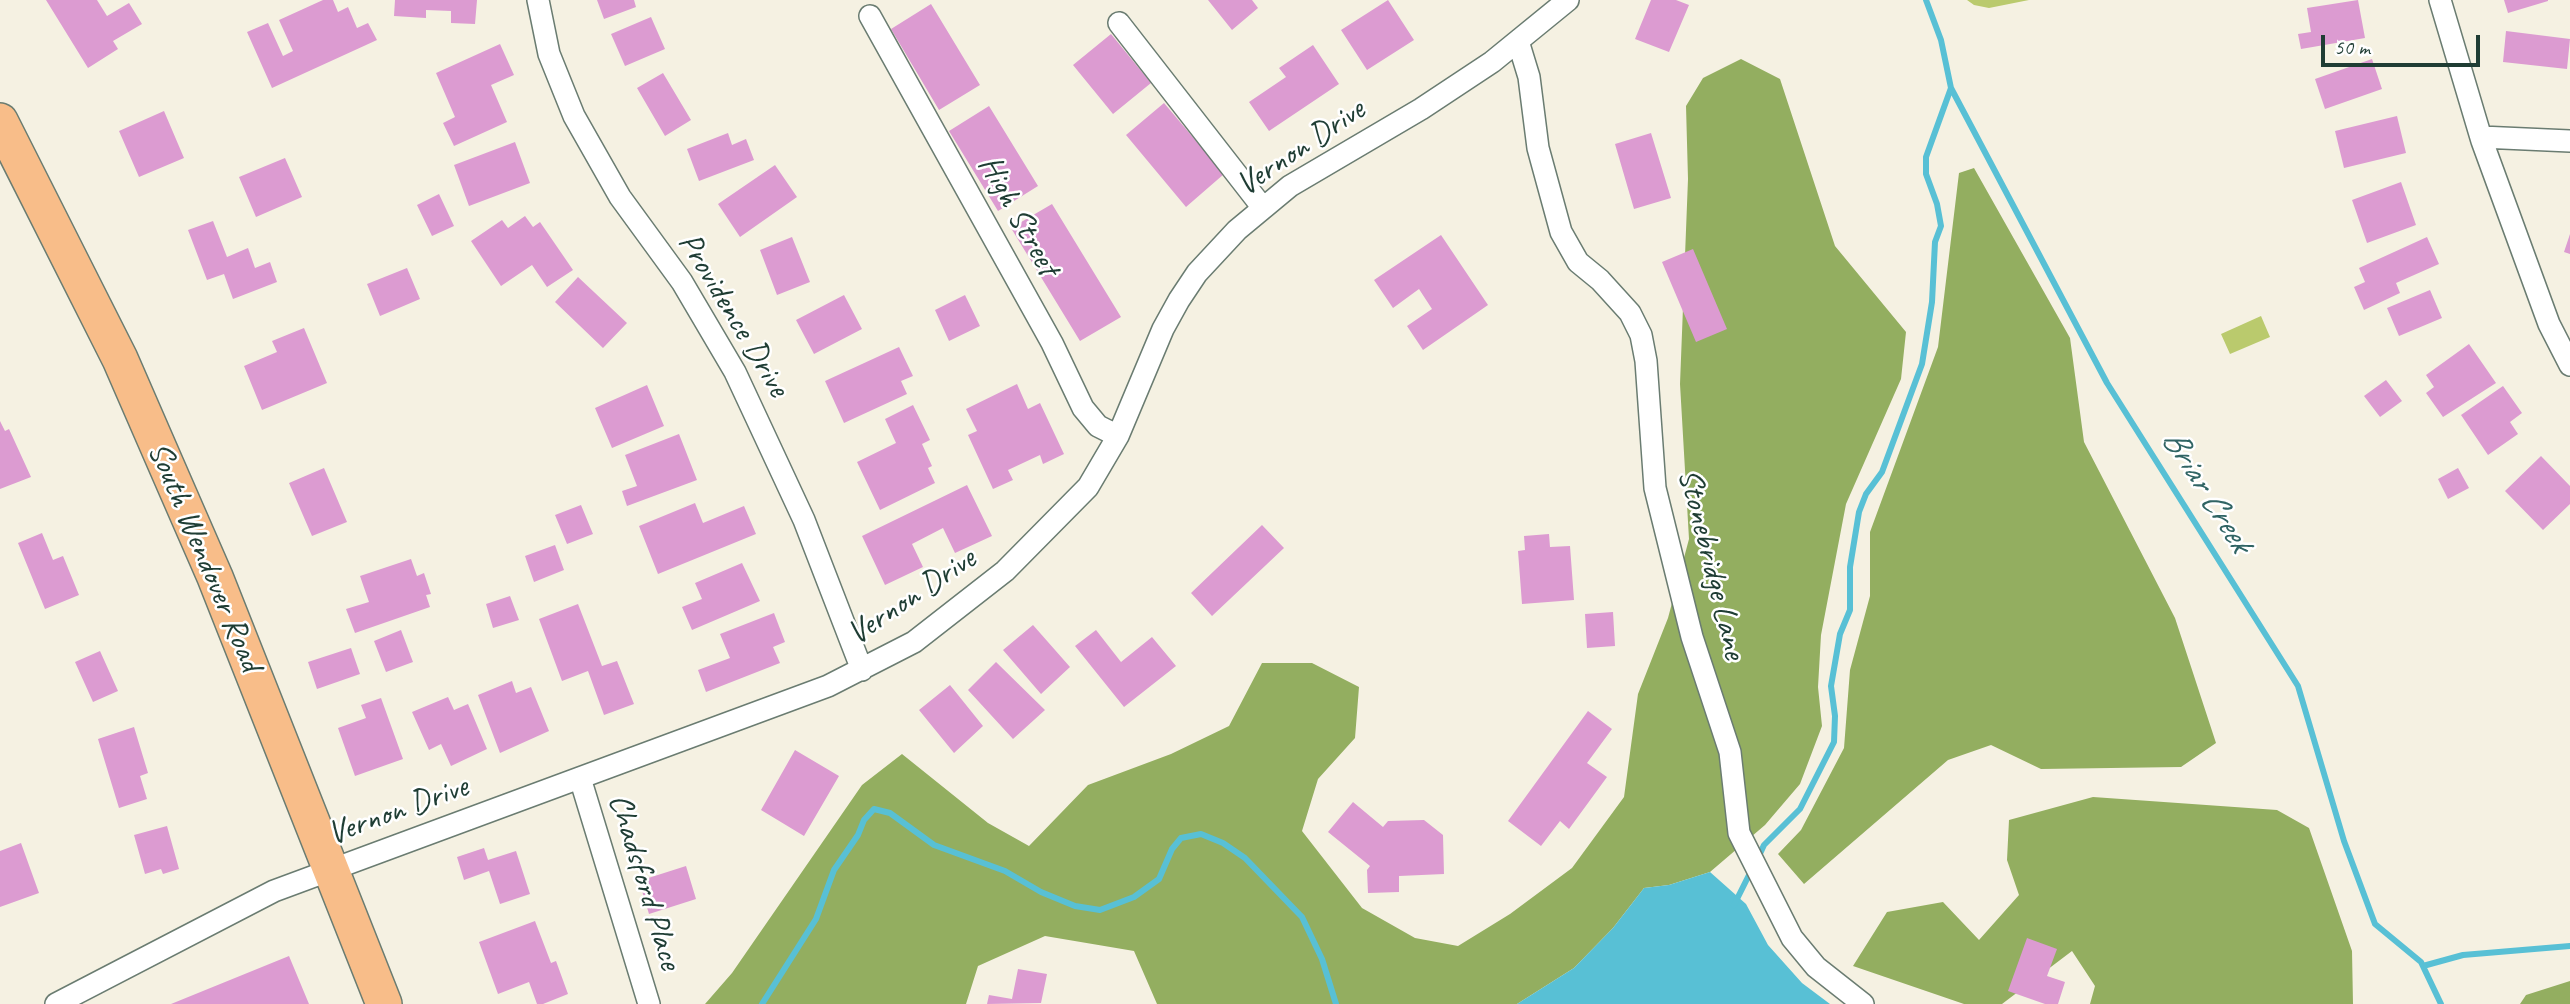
<!DOCTYPE html>
<html>
<head>
<meta charset="utf-8">
<style>
  body { margin:0 }
  #map { position:relative; width:2570px; height:1004px; overflow:hidden; background:#f5f1e2; font-family:Caveat,sans-serif }
  canvas { display:block }
  .scale { position:absolute; left:2321px; top:35px; width:159px; height:32px; box-sizing:border-box; border:4px solid #1f3d34; border-top:0; padding-left:9px; font-size:21px; line-height:24px; white-space:nowrap; color:#1f3d34; -webkit-text-stroke:5px #fff; paint-order:stroke }
</style>
</head>
<body>
<div id="map">
<canvas width="2570" height="1004"></canvas>
<div class="scale">50 m</div>
</div>
<script>
const ctx = document.querySelector('canvas').getContext('2d');
ctx.lineJoin = 'round';
function paint(path, color) {
  ctx.fillStyle = color;
  ctx.fill(path, 'evenodd');
}
function toPath(rows) {
  const path = new Path2D();
  for (const r of rows) {
    path.moveTo(r[0], r[1]);
    for (let i = 2; i < r.length; i += 2) path.lineTo(r[i], r[i + 1]);
  }
  return path;
}
function stroke(path, color, width, dash) {
  ctx.strokeStyle = color;
  ctx.lineWidth = width;
  ctx.lineCap = dash ? 'butt' : 'round';
  ctx.setLineDash(dash || []);
  ctx.stroke(path);
}
function drawText(font, color, halo, rows, align = 'center') {
  ctx.font = font + ' Caveat,sans-serif';
  ctx.lineWidth = 5;
  ctx.setLineDash([]);
  ctx.textBaseline = 'middle';
  ctx.strokeStyle = halo;
  ctx.fillStyle = color;
  for (const [text, x, y, turn = 0] of rows) {
    ctx.save();
    ctx.translate(x, y);
    ctx.rotate((+turn || 0) * Math.PI / 180);
    ctx.textAlign = isNaN(turn) ? turn : align;
    if (halo) ctx.strokeText(text, 0, 0);
    ctx.fillText(text, 0, 0);
    ctx.restore();
  }
}
const green = toPath([
  [1967,0,2029,0,1989,8,1974,5],
  [2261,316,2270,337,2230,354,2221,334]
]);
const forest = toPath([
  [1741,59,1780,79,1835,246,1906,332,1901,379,1846,504,1821,635,1818,687,1822,726,1800,784,1765,825,1710,872,1669,885,1644,888,1613,928,1574,968,1517,1004,1157,1004,1134,951,1045,936,978,966,966,1004,705,1004,732,973,862,785,902,754,988,823,1029,846,1088,785,1171,754,1229,726,1262,663,1312,663,1359,687,1355,738,1318,779,1302,831,1362,908,1415,938,1458,946,1510,914,1572,868,1624,797,1638,694,1668,618,1689,539,1680,384,1688,179,1686,106,1703,78],
  [1974,168,2070,338,2084,442,2175,618,2216,743,2181,767,2041,769,1991,745,1948,760,1804,884,1778,854,1801,830,1844,748,1850,670,1870,596,1870,532,1938,347,1959,173],
  [2093,797,2277,810,2309,828,2352,951,2353,1004,2090,1004,2095,986,2072,951,2002,1004,1964,1004,1853,966,1887,912,1943,902,1979,940,2019,895,2007,860,2009,820],
  [2570,981,2570,1004,2520,1004,2526,995]
]);
const water = toPath([
  [1710,872,1746,904,1768,945,1802,983,1830,1004,1517,1004,1574,968,1613,928,1644,888,1669,885]
]);
const stream = toPath([
  [1926,0,1941,40,1951,88,2107,383,2298,686,2344,841,2375,924,2421,962,2441,1004],
  [1758,858,1764,845,1800,809,1834,742,1835,716,1831,686,1840,634,1850,610,1850,567,1859,512,1866,494,1882,472,1922,364,1932,302,1935,242,1941,226,1937,204,1926,174,1926,157,1951,88],
  [1734,905,1751,871],
  [2423,966,2463,955,2570,946],
  [762,1004,816,919,834,870,858,835,864,820,874,809,890,813,934,845,1005,871,1041,892,1075,906,1100,910,1134,897,1159,879,1172,849,1181,838,1201,834,1223,843,1245,858,1302,917,1322,959,1336,1004]
]);
const building = toPath([
  [46,0,97,0,107,16,129,3,142,24,113,41,118,49,88,68],
  [323,0,333,0,338,12,348,7,357,28,368,23,377,40,272,88,247,32,268,23,283,56,293,51,279,20],
  [395,0,477,0,475,24,451,23,451,11,426,10,426,18,394,16],
  [597,0,634,0,636,7,604,19],
  [1208,0,1252,0,1258,8,1232,30],
  [1388,0,1414,40,1367,70,1341,30],
  [1651,0,1676,0,1689,5,1669,52,1635,39],
  [2358,0,2365,38,2301,49,2298,34,2311,32,2307,8],
  [2504,0,2548,0,2548,1,2508,13],
  [931,4,980,85,939,110,891,29],
  [651,17,665,49,625,66,611,34],
  [2506,31,2570,39,2567,69,2503,62],
  [1111,34,1151,83,1113,114,1073,65],
  [500,44,514,75,491,85,507,122,454,146,443,123,455,117,436,73],
  [1313,45,1339,84,1269,131,1249,102,1286,77,1279,68],
  [2372,59,2382,89,2325,109,2315,79],
  [663,73,691,120,665,136,637,88],
  [1164,103,1224,174,1186,207,1126,135],
  [989,106,1038,186,998,211,949,131],
  [164,111,184,158,139,177,119,131],
  [2397,116,2406,153,2344,168,2335,131],
  [728,133,732,145,746,139,754,160,699,181,687,149],
  [1651,133,1671,198,1634,209,1615,144],
  [515,142,530,183,469,206,454,165],
  [285,158,302,197,256,217,239,177],
  [775,165,797,197,740,237,718,204],
  [2401,182,2416,225,2367,243,2352,200],
  [439,194,454,226,432,236,417,205],
  [1052,204,1121,317,1080,341,1011,228],
  [525,216,533,227,540,222,573,270,547,287,532,265,501,286,471,241,502,220,508,228],
  [213,221,227,257,248,248,255,268,270,262,277,282,233,299,224,274,207,280,188,230],
  [2570,234,2570,254,2564,252],
  [1441,235,1488,305,1423,350,1407,326,1432,309,1419,289,1393,308,1374,280],
  [792,237,810,282,777,295,760,250],
  [2427,237,2439,264,2396,283,2400,293,2364,310,2354,287,2365,282,2359,268],
  [1693,249,1727,329,1696,342,1662,262],
  [407,268,420,299,380,316,367,284],
  [578,277,627,323,603,348,555,302],
  [2430,290,2442,318,2399,336,2387,308],
  [844,295,862,329,814,354,796,320],
  [965,295,980,326,949,341,935,310],
  [304,328,327,383,262,410,244,366,277,352,272,341],
  [2469,344,2496,383,2443,417,2426,393,2434,387,2426,375],
  [899,347,913,376,901,381,907,394,844,423,825,381],
  [2386,380,2402,401,2380,417,2364,396],
  [1017,384,1028,409,1040,403,1064,454,1043,464,1040,455,1008,470,1013,480,993,489,968,435,977,431,966,409],
  [647,385,664,426,612,448,595,408],
  [2503,386,2522,413,2510,422,2518,434,2488,455,2461,415],
  [913,405,930,440,922,444,932,466,928,468,935,483,880,510,857,462,896,443,885,419],
  [0,421,5,431,9,429,31,477,0,489],
  [679,434,697,480,627,506,622,491,637,486,625,455],
  [2541,456,2570,486,2570,504,2543,530,2505,491],
  [324,468,347,522,312,536,289,483],
  [2458,468,2469,488,2448,499,2438,479],
  [967,485,992,536,955,553,943,528,912,544,923,567,885,585,862,536],
  [695,503,703,523,744,506,756,534,658,574,639,526],
  [581,505,593,534,567,544,555,515],
  [1262,525,1284,548,1212,616,1191,593],
  [42,533,53,560,63,556,79,595,45,609,18,543],
  [1549,534,1550,547,1570,546,1574,600,1522,604,1518,551,1525,550,1524,536],
  [555,545,564,570,534,582,525,556],
  [411,559,417,576,424,573,431,594,426,595,430,607,355,633,346,609,369,602,360,576],
  [742,563,760,601,692,630,682,607,702,599,695,583],
  [510,596,519,620,493,628,486,604],
  [578,604,602,666,617,661,634,704,604,715,588,671,562,681,539,619],
  [1613,612,1615,646,1587,648,1585,614],
  [774,613,785,642,773,647,780,663,706,692,698,670,730,658,720,634],
  [1033,625,1070,667,1041,694,1003,650],
  [401,630,413,662,386,672,374,641],
  [1096,630,1121,662,1152,637,1176,666,1124,707,1075,646],
  [351,648,360,674,317,689,308,662],
  [100,651,118,691,93,702,75,662],
  [996,662,1045,710,1013,739,968,690],
  [512,681,516,693,531,687,549,731,500,753,478,695],
  [950,685,983,726,954,753,919,710],
  [448,697,454,710,468,704,487,749,451,766,441,744,429,750,412,712],
  [381,698,403,759,355,776,338,728,366,718,361,705],
  [1588,711,1612,729,1587,763,1607,777,1569,829,1560,821,1541,846,1508,821],
  [134,727,148,773,140,776,147,799,119,808,98,739],
  [795,750,839,776,804,836,761,810],
  [1353,802,1383,827,1388,821,1424,820,1443,835,1444,874,1399,876,1399,892,1368,893,1367,870,1370,866,1328,832],
  [167,826,179,869,163,874,161,869,145,874,134,835],
  [21,843,39,893,0,907,0,851],
  [484,848,488,860,516,851,530,894,500,904,489,871,464,880,457,857],
  [686,866,696,899,649,914,639,881],
  [535,921,551,963,556,961,568,994,543,1004,537,1004,529,982,498,994,479,942],
  [2027,938,2057,949,2047,976,2065,982,2058,1004,2045,1004,2008,991],
  [289,956,309,1004,171,1004],
  [1018,969,1047,974,1041,1003,987,1004,989,995,1012,999]
]);
const street = toPath([
  [538,0,549,54,574,116,620,197,682,282,735,372,804,520,862,670],
  [2440,0,2482,141,2549,324,2570,365],
  [870,16,1052,343,1083,408,1098,426,1118,436],
  [1119,23,1263,208],
  [1518,41,1529,77,1538,148,1561,232,1578,262,1600,280,1630,313,1641,335,1646,361,1655,488,1692,637,1730,752,1739,833,1792,938,1816,967,1863,1004],
  [2481,137,2570,141],
  [580,778,649,1004],
  [56,1004,274,891,828,686,914,642,1005,571,1088,487,1118,436,1163,329,1179,300,1197,273,1237,230,1290,186,1421,109,1492,62,1568,0]
]);
const primary = toPath([
  [0,121,120,359,167,467,215,577,384,1004]
]);
const streetNames = [
  ["Vernon Drive",1301,148,-34],
  ["High Street",1018,216,61],
  ["Providence Drive",733,315,59],
  ["South Wendover Road",204,557,67],
  ["Stonebridge Lane",1711,564,76],
  ["Vernon Drive",912,597,-34],
  ["Vernon Drive",398,811,-20],
  ["Chadsford Place",644,882,73]
];
const waterNames = [
  ["Briar Creek",2206,491,58]
];
paint(green, '#baca6d');
paint(forest, '#93ae60');
paint(water, '#58c0d5');
stroke(stream, '#58c0d5', 6);
paint(building, '#dc9bd1');
stroke(street, '#6a7c71', 24);
stroke(primary, '#6a7c71', 38);
stroke(street, '#fff', 21);
stroke(primary, '#f8bd89', 35);
drawText('33px', '#1f3d34', '#fff', streetNames);
drawText('italic 35px', '#306464', '#fff', waterNames);
</script>
</body>
</html>
